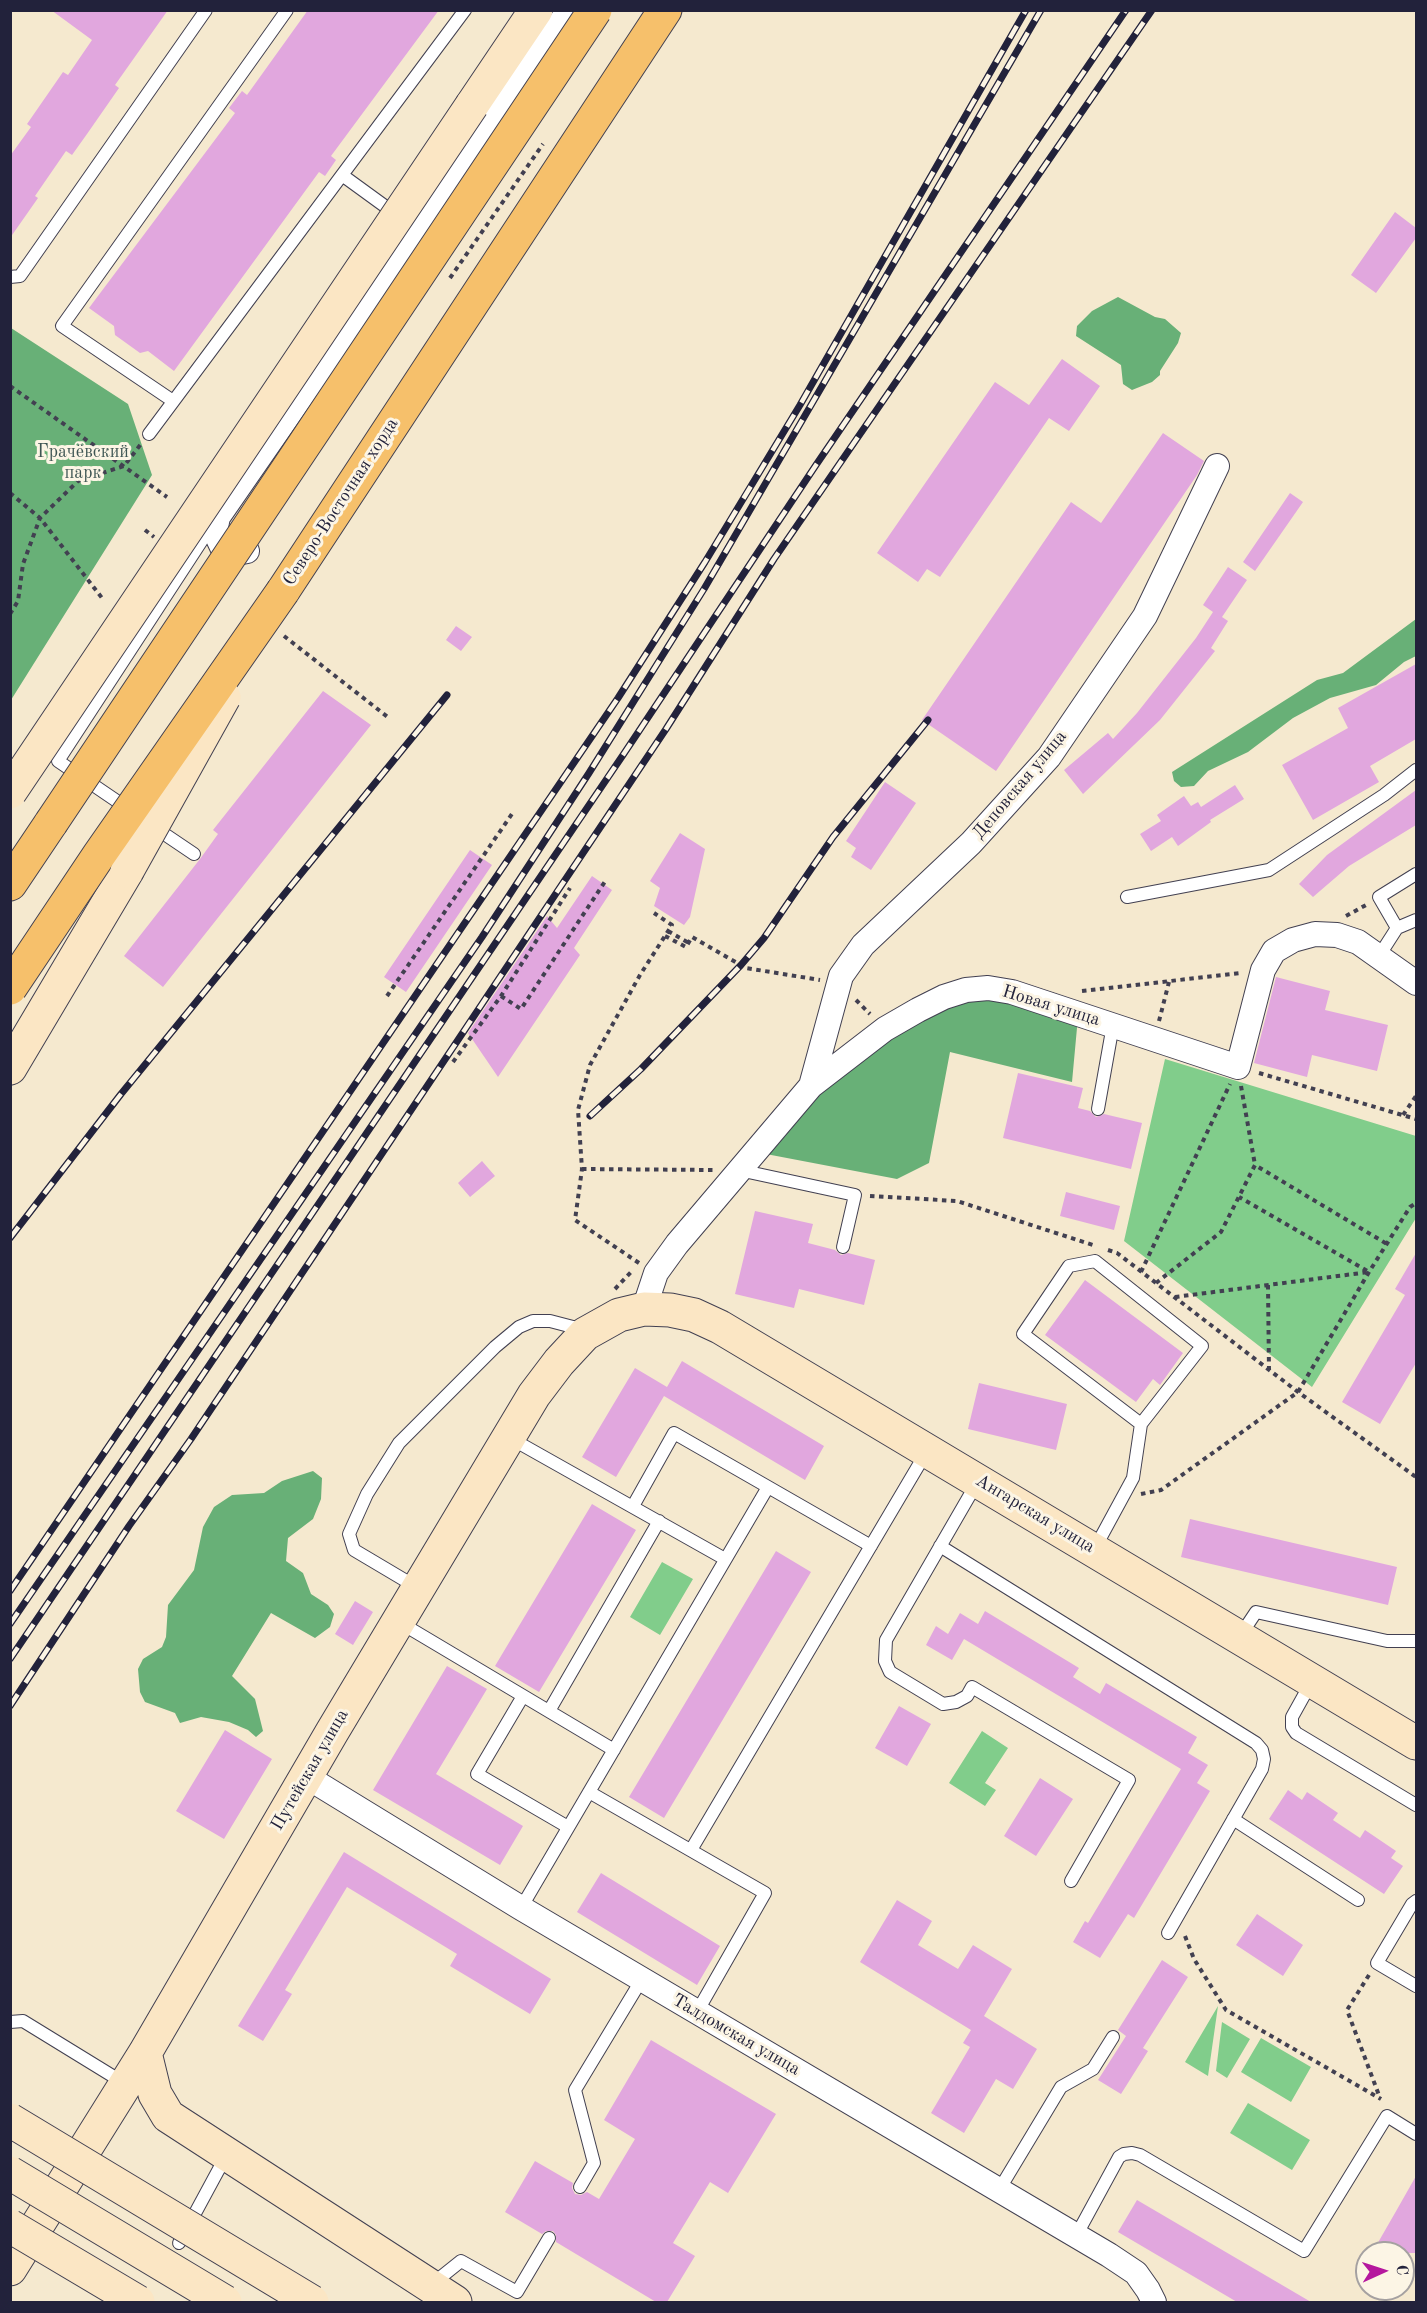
<!DOCTYPE html>
<html>
<head>
<meta charset="utf-8">
<style>
  body { margin:0 }
  #map { position:relative; width:1427px; height:2313px; overflow:hidden; background:#f5e9cf; font-family:"Old Standard TT",serif }
  canvas { display:block }
  .frame { position:absolute; inset:0; border:12px solid #22223b; pointer-events:none }
  .north { position:absolute; left:1355px; top:2241px; width:60px; height:60px; box-sizing:border-box; background:#fcf5e5; border:2px solid #a5a1a1; border-radius:50%; rotate:87deg; font-size:16px; font-weight:700; line-height:24px; text-align:center; color:#22223b }
  .north::after { content:''; display:block; margin:auto; width:21px; height:27px; background:#b5179e; clip-path:polygon(50% 0,100% 100%,50% 72%,0 100%) }
</style>
</head>
<body>
<div id="map">
<canvas width="1427" height="2313"></canvas>
<div class="frame"></div>
<div class="north">С</div>
</div>
<script>
const ctx = document.querySelector('canvas').getContext('2d');
ctx.lineJoin = 'round';
function paint(path, color) {
  ctx.fillStyle = color;
  ctx.fill(path, 'evenodd');
}
function toPath(rows) {
  const path = new Path2D();
  for (const r of rows) {
    path.moveTo(r[0], r[1]);
    for (let i = 2; i < r.length; i += 2) path.lineTo(r[i], r[i + 1]);
  }
  return path;
}
function stroke(path, color, width, dash) {
  ctx.strokeStyle = color;
  ctx.lineWidth = width;
  ctx.lineCap = dash ? 'butt' : 'round';
  ctx.setLineDash(dash || []);
  ctx.stroke(path);
}
function drawText(font, color, halo, rows, align = 'center') {
  ctx.font = font + ' "Old Standard TT",serif';
  ctx.lineWidth = 6;
  ctx.setLineDash([]);
  ctx.textBaseline = 'middle';
  ctx.strokeStyle = halo;
  ctx.fillStyle = color;
  for (const [text, x, y, turn = 0] of rows) {
    ctx.save();
    ctx.translate(x, y);
    ctx.rotate((+turn || 0) * Math.PI / 180);
    ctx.textAlign = isNaN(turn) ? turn : align;
    if (halo) ctx.strokeText(text, 0, 0);
    ctx.fillText(text, 0, 0);
    ctx.restore();
  }
}
const green = toPath([
  [1165,1059,1416,1136,1416,1218,1312,1387,1124,1241],
  [662,1562,693,1579,660,1635,630,1617],
  [982,1731,1008,1748,985,1783,996,1790,985,1806,949,1783],
  [1218,2006,1208,2076,1185,2062],
  [1222,2022,1250,2039,1227,2078,1216,2071],
  [1261,2038,1311,2067,1291,2102,1241,2072],
  [1248,2103,1310,2140,1292,2170,1230,2133]
]);
const forest = toPath([
  [1118,297,1155,317,1165,319,1181,333,1178,343,1160,371,1160,375,1152,382,1132,390,1123,384,1121,365,1076,336,1077,326,1092,311],
  [11,328,128,404,152,475,11,700],
  [1416,619,1416,656,1404,662,1376,685,1330,698,1293,718,1248,752,1208,771,1194,786,1181,787,1174,781,1172,772,1317,680,1343,673],
  [989,993,1078,1017,1072,1082,950,1052,929,1163,897,1179,766,1154,832,1082,899,1027,948,1002],
  [313,1471,322,1478,321,1499,313,1519,288,1538,286,1561,303,1573,311,1594,328,1605,334,1614,330,1627,315,1638,271,1613,232,1676,255,1699,263,1731,256,1737,248,1730,229,1722,201,1717,180,1723,175,1713,145,1702,140,1692,138,1669,143,1659,162,1647,166,1637,168,1605,194,1570,203,1527,214,1507,232,1495,264,1493,282,1481]
]);
const building = toPath([
  [51,10,168,10,115,85,119,88,87,134,72,155,66,151,35,196,38,198,10,238,10,156,31,127,27,124,63,72,68,75,92,40],
  [308,10,439,10,331,156,336,160,325,176,319,172,174,371,148,351,140,353,115,335,114,326,89,308,235,113,229,108,242,91,247,95],
  [1395,212,1416,228,1416,238,1376,293,1351,275],
  [1062,359,1100,386,1069,431,1049,418,940,577,927,569,918,582,877,553,995,382,1029,405],
  [1163,433,1204,461,1197,475,996,771,922,720,1071,502,1101,523],
  [1290,493,1303,502,1255,571,1243,562],
  [1228,567,1247,580,1222,617,1228,621,1211,648,1215,651,1160,720,1083,794,1064,770,1108,733,1113,739,1137,713,1196,638,1213,612,1203,605],
  [456,626,472,637,461,651,446,640],
  [1416,664,1416,739,1370,766,1379,782,1313,820,1282,765,1348,728,1338,708],
  [323,691,371,725,163,987,124,956,200,859,218,834,213,830],
  [885,782,916,803,871,870,851,857,856,848,846,841],
  [1235,785,1244,799,1210,820,1211,822,1178,846,1172,837,1151,851,1140,834,1161,821,1157,815,1184,796,1191,806,1198,802,1201,807],
  [1416,790,1416,825,1349,866,1313,897,1299,884,1327,855],
  [680,833,705,849,690,917,684,925,654,906,660,888,650,881],
  [470,850,492,865,406,992,384,977],
  [592,876,612,890,574,948,580,955,498,1077,468,1033,547,916,557,928],
  [1276,977,1330,991,1325,1010,1388,1025,1377,1071,1312,1055,1307,1077,1254,1063],
  [1018,1073,1083,1088,1078,1108,1090,1111,1096,1117,1104,1114,1142,1123,1131,1169,1003,1138],
  [482,1161,495,1176,470,1197,458,1183],
  [1066,1192,1120,1206,1114,1230,1060,1216],
  [755,1211,813,1224,808,1243,835,1250,841,1255,848,1253,875,1260,864,1305,799,1289,794,1308,735,1294],
  [1416,1253,1416,1363,1380,1424,1342,1402,1405,1295,1395,1289],
  [1085,1280,1183,1353,1160,1385,1153,1379,1136,1402,1045,1335],
  [682,1361,824,1446,805,1480,664,1396,616,1477,582,1457,635,1368,667,1387],
  [979,1383,1067,1404,1056,1450,968,1429],
  [592,1504,636,1530,539,1692,495,1666],
  [1190,1519,1397,1567,1388,1605,1181,1557],
  [776,1551,811,1572,664,1818,629,1797],
  [355,1601,373,1612,353,1645,335,1634],
  [985,1611,1079,1668,1073,1677,1100,1694,1106,1683,1197,1737,1188,1753,1208,1765,1197,1783,1210,1791,1134,1918,1128,1914,1100,1958,1073,1942,1085,1921,1088,1923,1181,1769,964,1639,952,1660,926,1645,936,1626,948,1634,960,1613,978,1624],
  [447,1666,487,1689,436,1774,523,1826,500,1865,373,1790],
  [899,1706,931,1724,907,1766,875,1748],
  [225,1730,272,1759,224,1839,176,1811],
  [1040,1778,1073,1799,1036,1856,1004,1836],
  [1288,1790,1302,1800,1307,1792,1338,1813,1333,1820,1360,1838,1365,1830,1396,1851,1391,1858,1403,1866,1384,1894,1269,1819],
  [344,1852,551,1979,530,2014,450,1966,457,1954,347,1887,285,1990,292,1994,263,2041,238,2026],
  [601,1873,720,1946,697,1985,577,1912],
  [897,1900,932,1921,918,1945,958,1969,973,1945,1012,1969,984,2016,1037,2049,1013,2089,996,2079,964,2133,931,2113,970,2047,963,2043,971,2030,860,1962],
  [1257,1914,1303,1945,1283,1976,1236,1945],
  [1162,1960,1188,1977,1143,2048,1148,2051,1121,2094,1098,2080,1126,2036,1118,2030],
  [651,2040,776,2114,728,2193,710,2182,673,2243,695,2256,667,2302,656,2302,556,2242,556,2235,553,2231,546,2231,542,2234,505,2212,535,2161,573,2183,572,2188,575,2194,581,2195,587,2192,599,2199,635,2139,604,2120],
  [1416,2176,1416,2253,1372,2253,1395,2213],
  [1137,2200,1311,2302,1237,2302,1118,2232]
]);
const path = toPath([
  [450,278,543,144],
  [10,386,167,497],
  [10,493,40,518,102,598],
  [145,530,154,537],
  [10,614,18,601,23,564,40,518,78,481,124,466,141,444],
  [284,636,389,718],
  [1346,916,1366,905],
  [668,931,689,943],
  [665,936,686,947,692,937,746,968,820,980],
  [1082,991,1241,973],
  [387,996,514,811],
  [501,996,521,1009,606,880],
  [856,1000,870,1014],
  [1159,1021,1169,982],
  [453,1062,501,996,570,888],
  [1259,1073,1416,1119],
  [1241,1086,1255,1165],
  [1403,1115,1416,1096],
  [582,1169,713,1170],
  [870,1196,957,1201,1093,1245],
  [1108,1250,1117,1253,1298,1392,1416,1477],
  [639,1263,575,1220,582,1169,578,1110,590,1065,640,975,672,925,654,913],
  [1141,1272,1230,1084],
  [1156,1283,1221,1232,1255,1165,1387,1244],
  [1268,1285,1269,1370],
  [615,1289,633,1270],
  [1175,1297,1369,1272,1239,1197],
  [1141,1494,1161,1490,1298,1392,1369,1272,1410,1207,1416,1203],
  [1185,1936,1194,1959,1226,2010,1381,2099],
  [1369,1975,1347,2010,1380,2098]
]);
const lane = toPath([
  [342,175,397,215],
  [10,277,20,276,206,10],
  [173,401,62,326,287,10],
  [149,434,465,10],
  [130,810,58,761,212,525],
  [154,827,194,854],
  [1127,897,1269,870,1384,795,1416,770],
  [1397,928,1379,897,1416,874],
  [1379,956,1397,928,1416,920],
  [1098,1109,1113,1025],
  [739,1170,855,1195,843,1247],
  [510,1438,725,1559],
  [978,1481,886,1640,885,1661,890,1672,943,1704,956,1702,967,1696,972,1687,1129,1780,1071,1881],
  [633,1506,674,1433,871,1546],
  [940,1546,1256,1743,1262,1750,1264,1759,1262,1769,1168,1933],
  [1095,1548,1133,1478,1141,1424,1202,1346,1095,1261,1069,1266,1023,1334,1141,1424],
  [418,1588,354,1550,349,1534,367,1494,399,1443,495,1347,519,1327,533,1321,550,1321,573,1327,584,1333],
  [399,1622,614,1750],
  [1240,1636,1256,1612,1387,1641,1416,1641],
  [1312,1681,1292,1717,1292,1727,1296,1733,1416,1805],
  [523,1696,477,1774,568,1827],
  [549,1711,659,1521],
  [589,1792,765,1893,697,2012],
  [1233,1819,1358,1900],
  [691,1850,927,1451],
  [1416,1901,1412,1904,1377,1963,1416,1986],
  [521,1908,768,1487],
  [10,2022,23,2021,124,2083],
  [580,2187,594,2163,575,2090,642,1979],
  [999,2190,1061,2087,1093,2069,1113,2037],
  [1076,2236,1119,2157,1124,2154,1132,2153,1140,2155,1304,2251,1387,2116,1416,2134],
  [179,2243,226,2156],
  [431,2285,461,2261,517,2292,549,2238]
]);
const street = toPath([
  [247,551,237,553,222,547,215,532,218,517,569,10],
  [811,1086,841,976,863,945,971,843,1049,757,1145,616,1217,466],
  [644,1309,656,1273,677,1244,811,1086,885,1029,918,1010,944,997,966,990,988,988,1012,992,1238,1067,1263,970,1274,951,1293,940,1315,934,1337,935,1358,942,1416,983],
  [307,1777,521,1908,1109,2255,1136,2273,1148,2290,1154,2302]
]);
const secondary = toPath([
  [472,105,536,10],
  [10,1068,127,871],
  [145,2053,155,2094,168,2116,455,2302],
  [10,2269,145,2053,332,1732,534,1395,559,1362,585,1334,619,1315,644,1309,670,1310,694,1315,720,1327,1416,1743]
]);
const primary = toPath([
  [283,591,665,10],
  [10,884,51,823]
]);
const rail = toPath([
  [590,1116,641,1069,741,965,764,938,833,837,928,720],
  [10,1238,121,1094,447,695],
  [10,1591,618,698,705,562,800,405,1026,10],
  [10,1624,482,937,589,773,704,589,1041,10],
  [10,1659,623,755,816,465,1126,10],
  [10,1706,129,1526,191,1439,666,729,774,559,1152,10]
]);
const secondaryBridge = toPath([
  [10,792,472,105],
  [127,871,224,697],
  [10,2120,312,2302],
  [10,2173,225,2302],
  [10,2226,138,2302]
]);
const primaryBridge = toPath([
  [51,823,595,10],
  [10,988,99,855,283,591]
]);
const parkNames = [
  ["Грачёвский",83,452],
  ["парк",83,473]
];
const streetNames = [
  ["Северо-Восточная хорда",341,502,-57],
  ["Деповская улица",1020,785,-50],
  ["Новая улица",1051,1006,17],
  ["Ангарская улица",1035,1514,31],
  ["Путейская улица",310,1770,-60],
  ["Талдомская улица",736,2035,30]
];
paint(green, '#81cd8b');
paint(forest, '#68b077');
paint(building, '#e1a7de');
stroke(lane, '#424051', 14);
stroke(street, '#424051', 26);
stroke(secondary, '#424051', 35);
stroke(primary, '#424051', 35);
stroke(path, '#424051', 4, [4.5, 4.5]);
stroke(lane, '#fff', 12);
stroke(street, '#fff', 24);
stroke(secondary, '#fbe6c4', 33);
stroke(primary, '#f6c06b', 33);
stroke(rail, '#22223b', 7);
stroke(rail, '#fcf5e5', 4.5, [14]);
stroke(secondaryBridge, '#424051', 35, []);
stroke(primaryBridge, '#424051', 35, []);
stroke(secondaryBridge, '#fbe6c4', 33);
stroke(primaryBridge, '#f6c06b', 33);
drawText('18px', '#3e5553', '#fcf5e5', parkNames);
drawText('18px', '#22223b', '#fcf5e5', streetNames);
</script>
</body>
</html>
